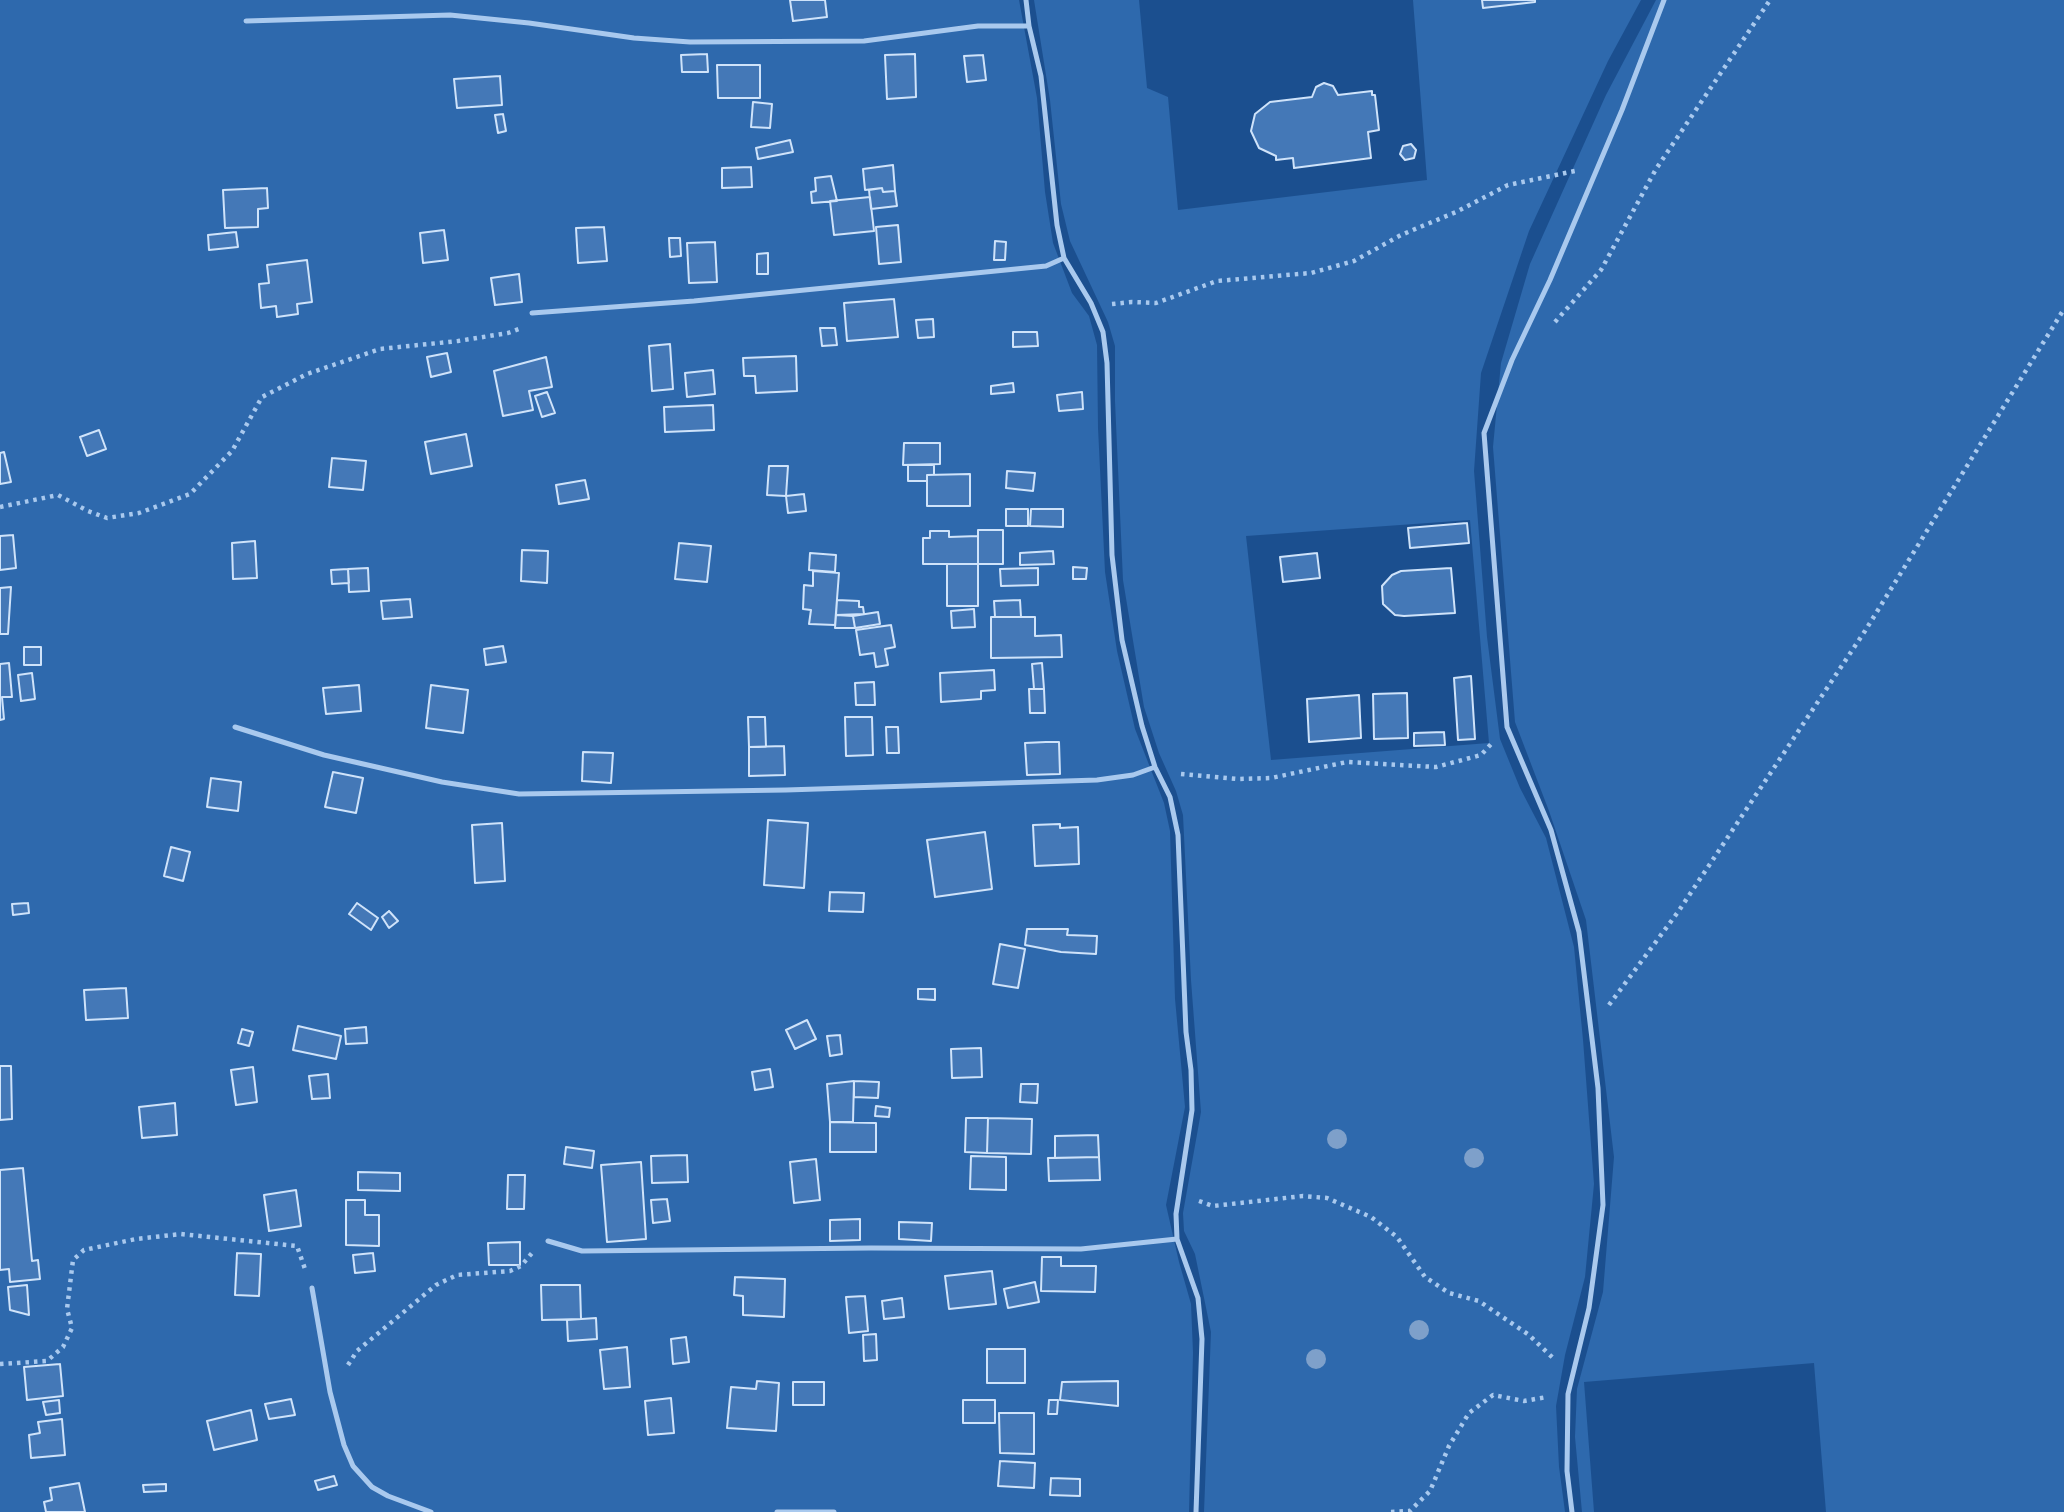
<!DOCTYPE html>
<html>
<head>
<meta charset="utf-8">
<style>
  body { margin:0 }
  canvas { display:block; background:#1b4f8f }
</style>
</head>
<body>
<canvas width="2064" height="1512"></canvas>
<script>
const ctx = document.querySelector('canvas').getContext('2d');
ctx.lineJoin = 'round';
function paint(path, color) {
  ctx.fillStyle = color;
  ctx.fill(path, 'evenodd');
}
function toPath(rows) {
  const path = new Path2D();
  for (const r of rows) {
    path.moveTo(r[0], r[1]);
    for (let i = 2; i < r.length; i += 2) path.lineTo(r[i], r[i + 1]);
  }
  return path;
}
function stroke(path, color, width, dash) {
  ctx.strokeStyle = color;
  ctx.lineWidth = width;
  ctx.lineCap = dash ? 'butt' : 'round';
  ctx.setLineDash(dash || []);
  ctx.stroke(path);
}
const green = toPath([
  [0,0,1019,0,1037,98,1045,192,1053,243,1072,293,1089,316,1097,345,1098,428,1105,572,1117,651,1135,729,1164,803,1170,831,1175,999,1185,1107,1166,1205,1179,1262,1191,1304,1193,1353,1189,1512,0,1512],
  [1034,0,1139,0,1147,88,1168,97,1178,210,1427,180,1413,0,1641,0,1608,61,1529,231,1481,373,1474,471,1487,637,1500,739,1520,788,1546,838,1574,947,1583,1040,1594,1184,1585,1277,1565,1355,1556,1406,1559,1467,1565,1512,1204,1512,1211,1332,1195,1254,1184,1231,1183,1213,1201,1112,1191,980,1183,815,1176,791,1159,753,1144,707,1123,580,1115,401,1115,346,1108,322,1070,241,1061,204,1050,100],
  [1470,520,1489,743,1271,760,1246,536],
  [1656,0,2064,0,2064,1512,1826,1512,1814,1363,1584,1382,1594,1512,1582,1512,1575,1437,1577,1389,1603,1292,1614,1157,1586,920,1549,811,1515,722,1493,447,1501,363,1530,264,1606,95]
]);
const building = toPath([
  [790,0,825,0,827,17,793,21,790,0],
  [1482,0,1535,0,1535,2,1483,8,1482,0],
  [707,54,708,72,682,72,681,55,707,54],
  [915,54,916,97,887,99,885,55,915,54],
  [983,55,986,80,967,82,964,56,983,55],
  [717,65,760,65,760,98,718,98,717,65],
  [500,76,502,105,457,108,454,79,500,76],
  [1324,83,1333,86,1338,95,1372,91,1372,95,1375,95,1379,130,1368,132,1371,158,1294,168,1293,158,1276,160,1276,156,1259,148,1251,131,1255,114,1270,102,1312,97,1316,87,1324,83],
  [753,102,772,104,770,128,751,127,753,102],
  [503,114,506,131,498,133,495,115,503,114],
  [790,140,793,152,758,159,756,148,790,140],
  [1411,144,1416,150,1414,158,1405,160,1400,154,1403,146,1411,144],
  [893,165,895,191,883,192,882,188,865,190,863,169,893,165],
  [751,167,752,187,722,188,722,168,751,167],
  [831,176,837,201,812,203,811,192,816,191,815,178,831,176],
  [267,188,268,208,258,209,258,227,225,228,223,190,267,188],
  [882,188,883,192,895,191,897,206,871,209,869,190,882,188],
  [870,197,874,231,834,235,830,201,870,197],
  [898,225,901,262,879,264,876,227,898,225],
  [604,227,607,261,578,263,576,228,604,227],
  [444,230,448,260,423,263,420,233,444,230],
  [236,232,238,247,209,250,208,235,236,232],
  [669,238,680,238,681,256,670,257,669,238],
  [995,241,1006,242,1005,260,994,260,995,241],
  [715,242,717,282,689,283,687,243,715,242],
  [768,253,768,274,757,274,757,254,768,253],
  [307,260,312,302,297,304,298,314,277,317,276,306,261,308,259,284,269,283,267,265,307,260],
  [519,274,522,302,495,305,491,278,519,274],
  [894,299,898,337,847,341,844,303,894,299],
  [933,319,934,337,918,338,916,320,933,319],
  [820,328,835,328,837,345,822,346,820,328],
  [1013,332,1037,332,1038,346,1013,347,1013,332],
  [670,344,673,389,652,391,649,346,670,344],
  [447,353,451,372,431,377,427,357,447,353],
  [796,356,797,391,756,393,755,376,744,376,743,358,796,356],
  [546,357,552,387,529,391,533,410,503,416,494,371,546,357],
  [713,370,715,394,687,397,685,373,713,370],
  [1013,383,1014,392,991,394,991,386,1013,383],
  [547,392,555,413,542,417,535,396,547,392],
  [1082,392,1083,409,1059,411,1057,395,1082,392],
  [713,405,714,430,665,432,664,407,713,405],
  [99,430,106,449,87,456,80,437,99,430],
  [466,434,472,466,431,474,425,442,466,434],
  [904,443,940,443,940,464,903,465,904,443],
  [4,452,11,482,0,484,0,453,4,452],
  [332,458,366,461,363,490,329,487,332,458],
  [908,465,934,465,934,475,927,475,927,481,908,481,908,465],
  [769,466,788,466,786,496,767,495,769,466],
  [1007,471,1035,473,1033,491,1006,488,1007,471],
  [970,474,970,506,927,506,927,475,970,474],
  [585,480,589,499,559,504,556,485,585,480],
  [804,494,806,511,788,513,786,496,804,494],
  [1006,509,1028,509,1028,526,1006,526,1006,509],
  [1031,509,1063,509,1063,527,1030,526,1031,509],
  [1467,523,1469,543,1410,548,1408,528,1467,523],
  [978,530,1003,530,1003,564,978,564,978,530],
  [930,531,949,531,949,537,978,536,978,564,923,564,923,538,930,538,930,531],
  [13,535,16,568,0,570,0,536,13,535],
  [255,541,257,578,233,579,232,543,255,541],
  [679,543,711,546,707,582,675,579,679,543],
  [522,550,548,551,547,583,521,581,522,550],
  [1053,551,1054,564,1020,565,1020,553,1053,551],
  [810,553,836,555,835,572,809,570,810,553],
  [1317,553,1320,578,1283,582,1280,557,1317,553],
  [947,564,978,564,978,606,947,606,947,564],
  [1073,567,1087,568,1086,579,1073,579,1073,567],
  [368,568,369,591,349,592,348,569,368,568],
  [1038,568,1038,585,1001,586,1000,569,1038,568],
  [1451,568,1455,613,1404,616,1395,615,1383,604,1382,586,1392,575,1401,571,1451,568],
  [348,569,349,583,332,584,331,570,348,569],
  [813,571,839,573,835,625,809,624,811,610,803,609,804,585,813,586,813,571],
  [11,587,8,634,0,634,0,588,11,587],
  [410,599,412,617,383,619,381,601,410,599],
  [837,600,859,601,859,607,863,607,864,614,836,615,837,600],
  [1020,600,1021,617,995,617,994,601,1020,600],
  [974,609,975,627,952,628,951,611,974,609],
  [878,612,880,624,855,628,853,616,878,612],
  [836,615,853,616,855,628,835,628,836,615],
  [991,617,1035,617,1035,636,1061,635,1062,657,991,658,991,617],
  [891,625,895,647,885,649,888,665,876,667,874,653,860,655,856,630,891,625],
  [503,646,506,662,486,665,484,649,503,646],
  [24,647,41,647,41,665,24,665,24,647],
  [9,663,12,697,2,697,4,719,0,720,0,664,9,663],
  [1042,663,1044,689,1034,689,1032,664,1042,663],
  [994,670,995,690,981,691,981,699,941,702,940,673,994,670],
  [32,673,35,699,21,701,18,675,32,673],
  [1471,676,1475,739,1458,740,1454,678,1471,676],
  [874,682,875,705,856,705,855,683,874,682],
  [359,685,361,711,326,714,323,688,359,685],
  [431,685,468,690,463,733,426,728,431,685],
  [1029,689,1044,689,1045,713,1030,713,1029,689],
  [1407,693,1408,738,1374,739,1373,694,1407,693],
  [1359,695,1361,738,1309,742,1307,699,1359,695],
  [748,717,765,717,766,747,749,747,748,717],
  [845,717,872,717,873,755,846,756,845,717],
  [886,727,898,727,899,753,887,753,886,727],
  [1444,732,1445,745,1414,746,1414,733,1444,732],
  [1046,742,1059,742,1060,774,1027,775,1025,743,1046,742],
  [784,746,785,775,749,776,749,747,784,746],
  [583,752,613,753,611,783,582,781,583,752],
  [333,772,363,778,356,813,325,807,333,772],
  [211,778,241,782,238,811,207,807,211,778],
  [768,820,808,823,804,888,764,885,768,820],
  [502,823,505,881,475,883,472,825,502,823],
  [1060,824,1060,828,1078,827,1079,864,1035,866,1033,825,1060,824],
  [985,832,992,889,935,897,927,840,985,832],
  [171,847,190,852,183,881,164,876,171,847],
  [830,892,864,893,863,912,829,911,830,892],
  [28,903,29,913,13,915,12,904,28,903],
  [357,903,378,918,371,930,349,914,357,903],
  [389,911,398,921,389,928,382,917,389,911],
  [1027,929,1068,929,1067,935,1097,936,1096,954,1061,952,1025,945,1027,929],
  [1000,944,1025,949,1018,988,993,984,1000,944],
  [126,988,128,1018,86,1020,84,990,126,988],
  [918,989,935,989,935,1000,918,999,918,989],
  [807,1020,816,1039,795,1049,786,1030,807,1020],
  [298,1026,341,1036,336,1059,293,1050,298,1026],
  [366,1027,367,1043,346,1044,345,1029,366,1027],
  [242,1029,253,1032,249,1046,238,1043,242,1029],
  [840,1035,842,1054,830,1056,827,1036,840,1035],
  [981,1048,982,1077,952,1078,951,1049,981,1048],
  [0,1066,11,1066,12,1119,0,1120,0,1066],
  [253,1067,257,1102,236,1105,231,1070,253,1067],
  [770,1069,773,1087,755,1090,752,1072,770,1069],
  [328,1074,330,1098,312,1099,309,1076,328,1074],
  [854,1081,879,1082,878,1098,854,1097,854,1081],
  [854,1081,853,1122,830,1122,827,1084,854,1081],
  [1021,1084,1038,1084,1037,1103,1020,1102,1021,1084],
  [175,1103,177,1135,142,1138,139,1107,175,1103],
  [876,1106,890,1108,889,1117,875,1116,876,1106],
  [966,1118,988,1118,987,1153,965,1152,966,1118],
  [988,1118,1032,1119,1031,1154,987,1153,988,1118],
  [830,1122,876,1123,876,1152,830,1152,830,1122],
  [1098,1135,1099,1157,1055,1158,1055,1136,1098,1135],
  [566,1147,594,1151,592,1168,564,1164,566,1147],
  [687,1155,688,1182,652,1183,651,1156,687,1155],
  [971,1156,1006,1157,1006,1190,970,1189,971,1156],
  [1099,1157,1100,1180,1049,1181,1048,1158,1099,1157],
  [816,1159,820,1200,794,1203,790,1162,816,1159],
  [641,1162,646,1239,607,1242,601,1165,641,1162],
  [23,1168,32,1261,38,1260,40,1279,10,1282,9,1269,0,1270,0,1170,23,1168],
  [358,1172,400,1173,400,1191,358,1190,358,1172],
  [508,1175,525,1175,524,1209,507,1209,508,1175],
  [296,1190,301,1226,269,1231,264,1195,296,1190],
  [667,1199,670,1221,653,1223,651,1200,667,1199],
  [346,1200,365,1200,365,1215,379,1215,379,1246,346,1245,346,1200],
  [860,1219,860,1240,830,1241,830,1220,860,1219],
  [899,1222,932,1223,931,1241,899,1239,899,1222],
  [520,1242,520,1265,489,1265,488,1243,520,1242],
  [237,1253,261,1254,259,1296,235,1295,237,1253],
  [373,1253,375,1271,355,1273,353,1255,373,1253],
  [1042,1257,1061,1257,1061,1266,1096,1266,1095,1292,1041,1291,1042,1257],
  [992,1271,996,1304,949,1309,945,1276,992,1271],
  [735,1277,785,1279,784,1317,743,1315,743,1296,734,1295,735,1277],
  [1035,1282,1039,1302,1008,1308,1004,1289,1035,1282],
  [27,1285,29,1315,10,1310,8,1287,27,1285],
  [541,1285,580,1285,581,1319,542,1320,541,1285],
  [865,1296,868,1331,849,1333,846,1297,865,1296],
  [902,1298,904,1317,884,1319,882,1301,902,1298],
  [596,1318,597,1339,568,1341,567,1320,596,1318],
  [876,1334,877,1360,864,1361,863,1335,876,1334],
  [686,1337,689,1362,673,1364,671,1339,686,1337],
  [627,1347,630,1387,604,1389,600,1350,627,1347],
  [987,1349,1025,1349,1025,1383,987,1383,987,1349],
  [60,1364,63,1396,27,1400,24,1367,60,1364],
  [757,1381,779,1383,776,1431,727,1428,731,1387,756,1389,757,1381],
  [1118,1381,1118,1406,1060,1400,1062,1382,1118,1381],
  [793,1382,824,1382,824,1405,793,1405,793,1382],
  [671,1398,674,1433,648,1435,645,1401,671,1398],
  [291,1399,295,1415,269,1419,265,1404,291,1399],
  [59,1400,60,1413,46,1415,43,1402,59,1400],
  [963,1400,995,1400,995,1423,963,1423,963,1400],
  [1049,1400,1058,1400,1057,1414,1048,1414,1049,1400],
  [251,1410,257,1440,214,1450,207,1421,251,1410],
  [999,1413,1034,1413,1034,1454,1000,1453,999,1413],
  [62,1419,65,1455,31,1458,29,1435,40,1433,38,1422,62,1419],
  [1000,1461,1035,1463,1034,1488,998,1486,1000,1461],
  [334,1476,337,1485,318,1490,315,1481,334,1476],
  [1051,1478,1080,1479,1080,1496,1050,1495,1051,1478],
  [79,1483,85,1512,46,1512,44,1502,52,1500,50,1488,79,1483],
  [166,1484,166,1491,144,1492,143,1485,166,1484]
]);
const path = toPath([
  [1112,304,1132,302,1156,303,1217,281,1311,273,1354,261,1401,235,1456,212,1508,185,1575,171],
  [1555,322,1601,270,1656,169,1770,0],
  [0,507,58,495,88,511,107,518,139,513,190,494,232,451,262,397,307,374,380,349,458,341,508,333,519,329],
  [1181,774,1237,779,1271,778,1347,762,1436,767,1481,755,1492,743],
  [1609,1005,1678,912,1865,631,2064,309],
  [1199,1201,1213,1206,1303,1196,1327,1198,1371,1217,1397,1237,1425,1277,1449,1293,1479,1301,1529,1335,1554,1359],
  [0,1364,47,1361,63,1347,72,1328,67,1309,73,1260,84,1250,136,1239,181,1234,297,1246,305,1269],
  [348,1365,357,1351,436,1285,457,1275,510,1271,521,1266,532,1253],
  [1391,1512,1410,1511,1430,1491,1449,1446,1469,1413,1493,1395,1524,1401,1547,1397]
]);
const lane = toPath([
  [1026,0,1029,26,1041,76,1057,225,1064,258,1091,303,1103,332,1107,363,1112,555,1122,640,1142,726,1155,767,1170,797,1178,835,1186,1032,1191,1070,1192,1110,1176,1214,1177,1239,1198,1298,1202,1339,1196,1512],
  [246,21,450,15,529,23,634,38,690,42,864,41,978,26,1029,26],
  [532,313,694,301,1046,266,1064,258],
  [235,727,324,755,442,782,519,794,786,790,1097,780,1133,775,1155,767],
  [548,1241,582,1251,871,1248,1081,1249,1177,1239],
  [312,1288,330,1392,344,1445,353,1466,372,1487,388,1496,431,1512],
  [777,1512,834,1512],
  [1572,1512,1567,1471,1568,1394,1589,1308,1603,1205,1598,1088,1579,932,1551,830,1507,727,1484,433,1512,360,1550,280,1622,110,1664,0]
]);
const trees = [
  [1337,1139],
  [1474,1158],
  [1419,1330],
  [1316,1359]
];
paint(green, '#2e69ad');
paint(building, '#4478b7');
stroke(building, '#cfe3fa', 2);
stroke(path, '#a9c9ee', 4.5, [3.5, 5]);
stroke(lane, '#a9c9ee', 5);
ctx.fillStyle = '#7ea0ca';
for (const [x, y] of trees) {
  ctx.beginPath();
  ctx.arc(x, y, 10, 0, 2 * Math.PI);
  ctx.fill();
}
</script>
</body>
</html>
